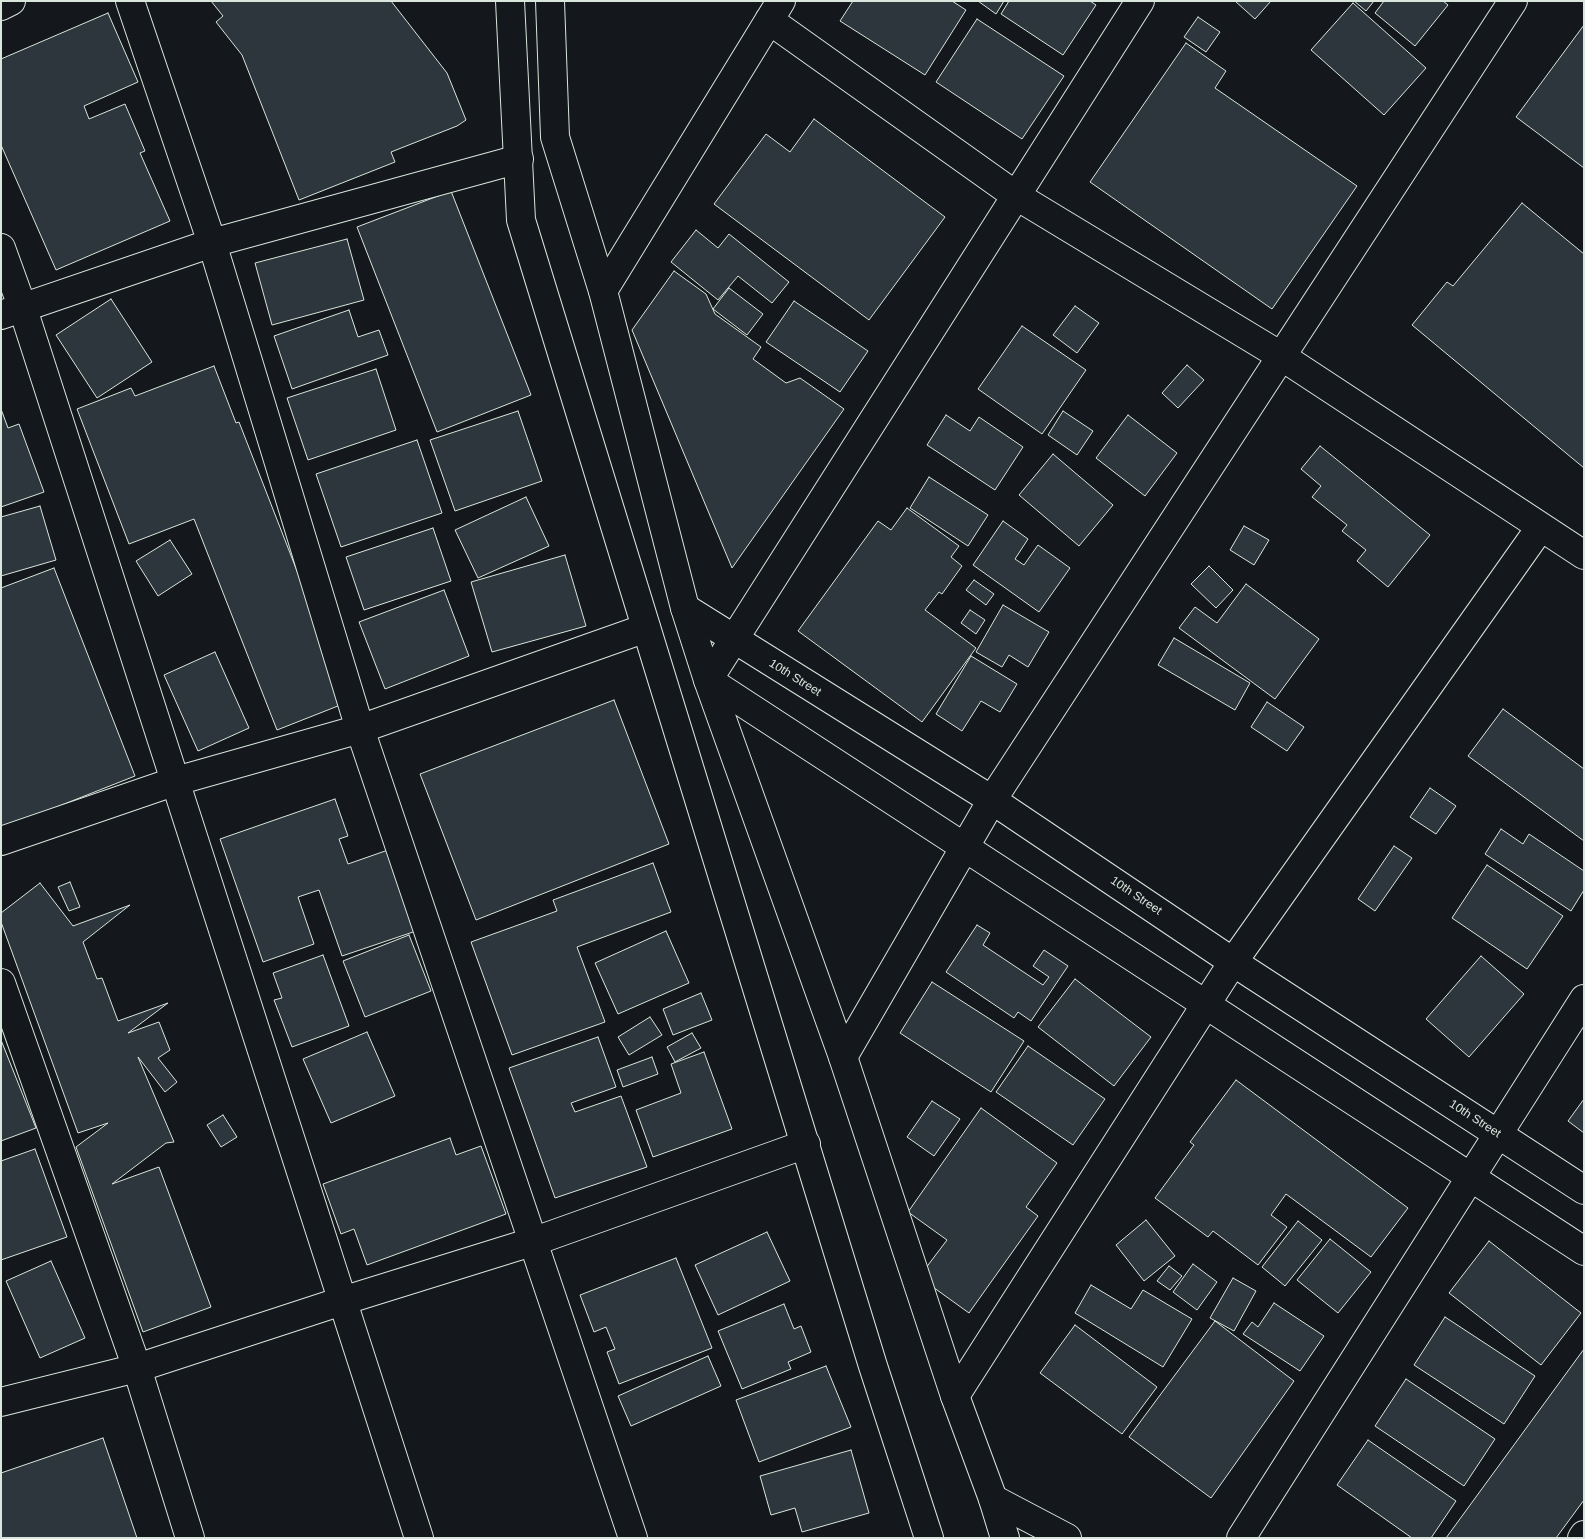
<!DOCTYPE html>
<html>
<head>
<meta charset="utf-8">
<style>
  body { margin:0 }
  #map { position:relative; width:1585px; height:1539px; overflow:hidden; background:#14181c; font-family:Helvetica,sans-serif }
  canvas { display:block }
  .frame { position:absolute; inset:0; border:2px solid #d8e6dc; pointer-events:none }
</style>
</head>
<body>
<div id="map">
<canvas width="1585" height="1539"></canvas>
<div class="frame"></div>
</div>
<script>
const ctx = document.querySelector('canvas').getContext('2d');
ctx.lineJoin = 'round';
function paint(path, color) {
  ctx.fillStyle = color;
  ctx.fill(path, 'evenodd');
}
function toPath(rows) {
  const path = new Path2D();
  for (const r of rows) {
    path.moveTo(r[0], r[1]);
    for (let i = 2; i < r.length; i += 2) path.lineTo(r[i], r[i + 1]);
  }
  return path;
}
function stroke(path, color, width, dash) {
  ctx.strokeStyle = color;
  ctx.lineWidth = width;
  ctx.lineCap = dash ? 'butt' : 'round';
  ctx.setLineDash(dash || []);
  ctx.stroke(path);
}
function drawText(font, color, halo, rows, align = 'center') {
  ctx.font = font + ' Helvetica,sans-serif';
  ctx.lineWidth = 4;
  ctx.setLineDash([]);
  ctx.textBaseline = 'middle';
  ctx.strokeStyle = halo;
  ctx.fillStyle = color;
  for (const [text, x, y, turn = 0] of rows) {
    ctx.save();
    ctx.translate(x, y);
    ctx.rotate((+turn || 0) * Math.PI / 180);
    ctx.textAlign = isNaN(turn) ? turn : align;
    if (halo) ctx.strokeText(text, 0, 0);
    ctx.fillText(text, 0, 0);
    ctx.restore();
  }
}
const building = toPath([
  [211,1,391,1,447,73,466,120,457,126,391,152,395,162,299,200,242,55,216,22,223,16,211,1],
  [853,1,952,1,966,10,925,75,840,21,853,1],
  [978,1,1004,1,996,14,978,1],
  [1009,1,1090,1,1096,5,1063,55,1001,14,1009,1],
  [1235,1,1271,1,1255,19,1235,1],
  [1354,1,1374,1,1366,11,1354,1],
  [1384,1,1443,1,1448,5,1415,46,1375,13,1384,1],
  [1353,3,1426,68,1384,115,1311,50,1353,3],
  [108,13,138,82,84,106,89,119,125,104,145,151,140,153,170,221,56,270,1,145,1,59,108,13],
  [1198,17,1220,32,1206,52,1184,37,1198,17],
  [977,19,1064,76,1022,139,936,82,977,19],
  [1584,25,1584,168,1516,117,1584,25],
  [1186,43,1226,71,1215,88,1357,186,1272,309,1090,182,1186,43],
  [814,119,945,217,869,320,714,204,766,134,790,152,814,119],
  [451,191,531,395,437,432,357,227,451,191],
  [1522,203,1584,254,1584,468,1412,325,1447,282,1453,286,1522,203],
  [696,230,718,248,729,234,789,282,772,303,738,276,718,300,671,262,696,230],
  [347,239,364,300,272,325,255,263,347,239],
  [674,271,706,294,715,314,761,347,753,359,786,383,800,378,844,409,732,568,632,330,674,271],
  [729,288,763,314,747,335,713,309,729,288],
  [111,299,152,362,97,398,56,335,111,299],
  [794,301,868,351,840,392,766,342,794,301],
  [1075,306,1099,323,1077,353,1053,335,1075,306],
  [349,310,358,337,379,330,388,355,292,389,274,336,349,310],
  [1022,326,1086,370,1042,434,978,389,1022,326],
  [1187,365,1204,380,1178,408,1162,393,1187,365],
  [214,366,236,423,239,422,348,702,277,730,194,519,129,544,77,409,131,388,135,396,214,366],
  [376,369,396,430,308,460,287,398,376,369],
  [1,409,8,428,19,424,44,492,1,507,1,409],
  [518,411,542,481,455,511,430,440,518,411],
  [1063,411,1093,431,1077,455,1048,435,1063,411],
  [946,415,970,431,979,417,1023,447,995,490,927,445,946,415],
  [1128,415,1177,453,1145,496,1096,458,1128,415],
  [417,440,442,513,341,547,316,474,417,440],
  [1320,446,1430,535,1388,587,1357,561,1366,550,1342,531,1347,525,1312,497,1321,486,1301,469,1320,446],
  [1053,454,1113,505,1079,546,1019,495,1053,454],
  [929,477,988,515,968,546,910,508,929,477],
  [526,497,549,546,478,578,455,530,526,497],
  [40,506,56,560,1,576,1,517,40,506],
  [907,508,959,546,951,557,962,566,942,594,939,592,925,610,976,648,922,722,798,631,878,521,891,530,907,508],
  [1003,521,1028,539,1015,559,1024,565,1038,545,1070,568,1039,612,973,565,1003,521],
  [1244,526,1269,540,1254,565,1230,550,1244,526],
  [433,528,451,581,364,610,346,557,433,528],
  [170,540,192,574,158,596,136,561,170,540],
  [565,555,586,626,492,652,471,582,565,555],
  [1209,566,1233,590,1216,608,1191,584,1209,566],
  [54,568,135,776,1,829,1,588,54,568],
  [974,580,994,594,986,605,966,590,974,580],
  [1246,584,1319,639,1275,699,1179,628,1195,607,1217,623,1246,584],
  [444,590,469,656,385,689,359,622,444,590],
  [1003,605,1049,632,1028,667,1009,655,1002,667,976,652,1003,605],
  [970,610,985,620,976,634,961,623,970,610],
  [1174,638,1250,683,1235,710,1158,665,1174,638],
  [215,652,249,728,198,751,164,675,215,652],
  [971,656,1017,684,1000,712,981,701,962,731,936,714,971,656],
  [614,700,669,844,476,920,420,774,614,700],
  [1267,702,1304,727,1287,751,1251,727,1267,702],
  [1503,709,1584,769,1584,841,1468,756,1503,709],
  [1430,788,1456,806,1436,834,1410,817,1430,788],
  [335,799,348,836,339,839,348,864,388,850,416,931,342,956,319,890,298,897,314,944,263,962,220,839,335,799],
  [1501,829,1523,844,1529,834,1584,871,1584,890,1571,911,1485,854,1501,829],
  [1394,846,1412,858,1375,911,1358,899,1394,846],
  [653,863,671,912,577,947,605,1022,512,1055,471,942,557,911,553,900,653,863],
  [1487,865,1563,916,1527,969,1452,918,1487,865],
  [70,882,80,907,69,911,58,887,70,882],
  [40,883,73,926,130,905,83,942,97,979,102,978,118,1021,168,1003,128,1033,159,1022,170,1050,158,1058,177,1082,165,1092,138,1057,174,1142,166,1143,112,1184,159,1167,211,1307,143,1332,76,1147,108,1123,78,1133,1,922,1,913,40,883],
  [977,925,990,933,983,945,1043,985,1049,977,1033,966,1044,950,1068,966,1031,1021,1018,1012,1014,1018,946,972,977,925],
  [666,931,689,983,618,1014,595,963,666,931],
  [409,935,431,991,365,1017,343,961,409,935],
  [323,955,349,1026,292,1047,274,1000,282,998,273,973,323,955],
  [1481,956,1524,994,1469,1057,1426,1019,1481,956],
  [1075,979,1151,1037,1114,1086,1038,1027,1075,979],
  [932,982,1024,1041,991,1092,900,1033,932,982],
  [701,993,712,1020,673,1035,663,1009,701,993],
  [650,1017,662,1035,629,1055,618,1037,650,1017],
  [367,1032,395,1096,331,1123,303,1059,367,1032],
  [692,1033,701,1048,675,1062,667,1047,692,1033],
  [598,1037,616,1087,571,1103,575,1112,621,1096,647,1167,555,1198,509,1068,598,1037],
  [1,1040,36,1128,1,1141,1,1040],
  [1028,1046,1105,1099,1073,1145,996,1092,1028,1046],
  [704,1052,732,1129,653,1157,636,1110,681,1093,671,1064,704,1052],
  [652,1057,658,1074,623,1087,617,1070,652,1057],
  [1236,1080,1408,1208,1371,1257,1286,1194,1271,1215,1287,1227,1258,1265,1213,1231,1208,1237,1155,1198,1194,1145,1190,1142,1236,1080],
  [1584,1099,1584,1133,1568,1121,1584,1099],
  [932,1101,960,1119,934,1156,907,1137,932,1101],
  [981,1108,1057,1163,1026,1207,1038,1216,969,1313,919,1277,947,1240,908,1212,981,1108],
  [223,1115,237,1137,221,1147,207,1125,223,1115],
  [450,1138,456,1155,481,1146,506,1214,367,1265,354,1229,341,1234,323,1184,450,1138],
  [35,1149,67,1237,1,1260,1,1161,35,1149],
  [1146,1220,1175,1256,1144,1281,1116,1245,1146,1220],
  [1298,1221,1322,1240,1285,1286,1262,1267,1298,1221],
  [767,1232,790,1281,718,1315,695,1265,767,1232],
  [1330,1239,1371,1272,1338,1313,1297,1280,1330,1239],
  [1489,1241,1581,1313,1541,1365,1449,1293,1489,1241],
  [676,1258,712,1348,619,1384,607,1352,615,1349,606,1327,594,1332,580,1295,676,1258],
  [51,1261,85,1338,40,1358,6,1281,51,1261],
  [1193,1264,1217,1282,1197,1310,1173,1292,1193,1264],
  [1169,1266,1182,1276,1170,1290,1157,1281,1169,1266],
  [1233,1278,1256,1291,1234,1331,1210,1318,1233,1278],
  [1091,1285,1131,1309,1143,1290,1192,1319,1163,1367,1075,1313,1091,1285],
  [1274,1303,1324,1336,1300,1371,1243,1334,1252,1322,1258,1327,1274,1303],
  [784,1304,794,1329,801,1326,811,1352,788,1362,791,1369,742,1389,718,1331,784,1304],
  [1445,1317,1535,1376,1504,1424,1414,1365,1445,1317],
  [1215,1321,1294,1381,1211,1498,1129,1437,1215,1321],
  [1075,1325,1157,1387,1122,1434,1040,1373,1075,1325],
  [1584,1349,1584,1500,1556,1538,1446,1538,1584,1349],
  [708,1356,721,1386,631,1426,618,1396,708,1356],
  [826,1366,851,1427,759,1462,736,1400,826,1366],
  [1406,1379,1495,1439,1464,1486,1375,1426,1406,1379],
  [103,1438,137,1538,1,1538,1,1473,103,1438],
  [1368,1440,1456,1501,1431,1538,1412,1538,1337,1485,1368,1440],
  [851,1450,869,1513,802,1532,795,1508,771,1515,760,1476,851,1450]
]);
const minor = toPath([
  [130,1,212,243,360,729,633,1538],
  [1140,1,708,680,1584,1251],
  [769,20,1015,195,1281,356,1584,555],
  [1,248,23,309,419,1538],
  [603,291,781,1],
  [1,315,212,243,519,159],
  [685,608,992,800,1233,962,1584,1190],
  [1,841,176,781,360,729,646,628],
  [1,983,137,1368,190,1538],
  [843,1057,992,800,1513,1],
  [955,1396,1233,962,1540,528],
  [1,1402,137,1368,342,1301,535,1241,806,1144],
  [993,1499,1067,1538],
  [1241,1538,1584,999],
  [1582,1538,1584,1535]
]);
const tertiary = toPath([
  [510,1,521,220,873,1366,929,1538],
  [550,1,555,137,603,291,685,608,708,680,843,1057,955,1396,993,1499,1005,1538]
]);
const secondary = toPath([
  [1,6,11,1]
]);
const streetNames = [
  ["10th Street",795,678,32],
  ["10th Street",1136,896,34],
  ["10th Street",1475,1119,33]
];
paint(building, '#2c363c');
stroke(building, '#d8e6dc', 1);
stroke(minor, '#d8e6dc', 30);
stroke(tertiary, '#d8e6dc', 30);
stroke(secondary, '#d8e6dc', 30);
stroke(minor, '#14181c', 28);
stroke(tertiary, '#14181c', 28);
stroke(secondary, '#14181c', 28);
drawText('12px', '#d8e6dc', '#14181c', streetNames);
</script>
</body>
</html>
